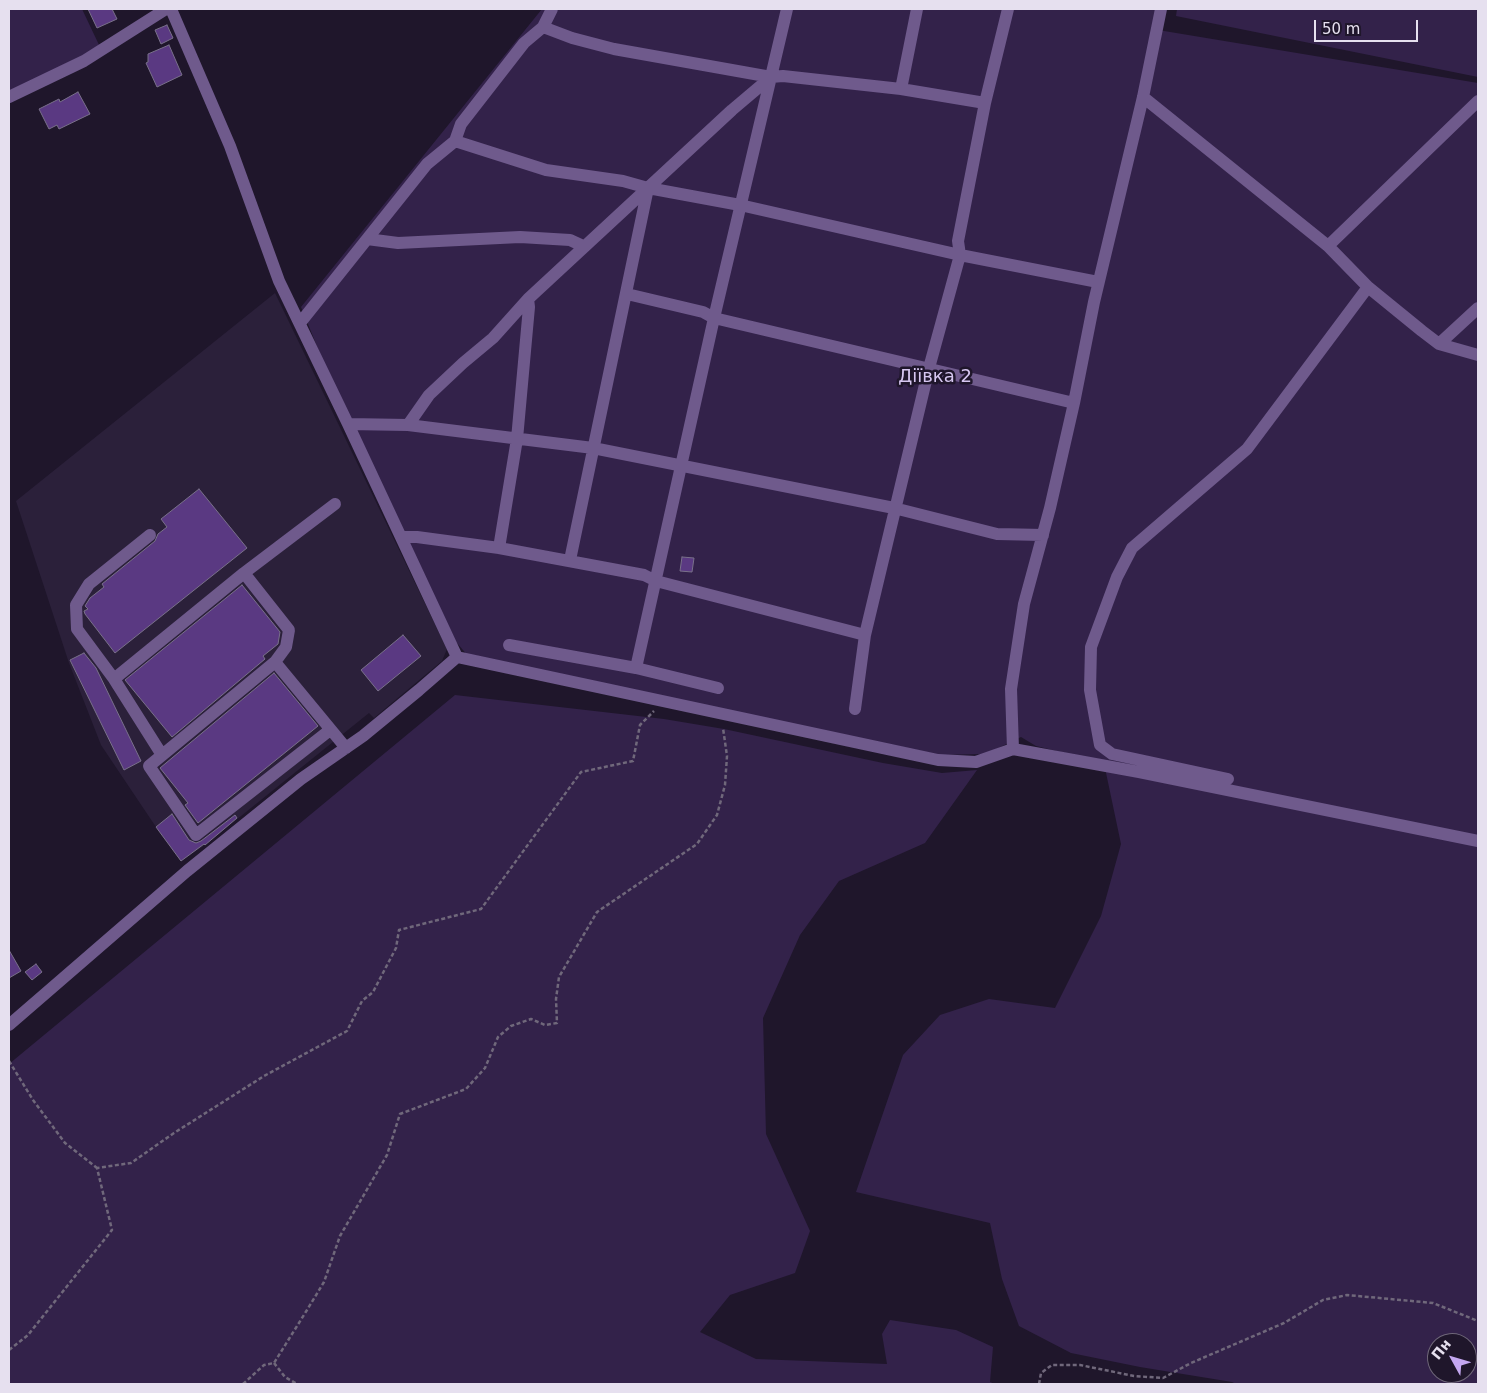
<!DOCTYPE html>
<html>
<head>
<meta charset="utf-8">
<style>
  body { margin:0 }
  #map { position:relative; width:1487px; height:1393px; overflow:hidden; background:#1f162b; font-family:"DejaVu Sans",sans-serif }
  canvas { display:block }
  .frame { position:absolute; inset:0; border:10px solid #e6e0ef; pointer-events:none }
  .north { position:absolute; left:1427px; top:1333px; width:50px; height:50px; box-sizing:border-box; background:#1f162b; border:1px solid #6f6779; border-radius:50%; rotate:309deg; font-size:14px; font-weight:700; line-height:20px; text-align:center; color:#e6e0ef }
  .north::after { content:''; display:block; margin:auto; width:18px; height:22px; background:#c4a7f1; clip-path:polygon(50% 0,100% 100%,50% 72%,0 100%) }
  .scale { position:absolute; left:1314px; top:20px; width:104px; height:22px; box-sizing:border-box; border:2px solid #e6e0ef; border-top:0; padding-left:6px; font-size:15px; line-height:18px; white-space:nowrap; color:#e6e0ef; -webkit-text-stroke:4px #1f162b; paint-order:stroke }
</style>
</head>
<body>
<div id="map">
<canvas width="1487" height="1393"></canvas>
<div class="frame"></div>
<div class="north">Пн</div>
<div class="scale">50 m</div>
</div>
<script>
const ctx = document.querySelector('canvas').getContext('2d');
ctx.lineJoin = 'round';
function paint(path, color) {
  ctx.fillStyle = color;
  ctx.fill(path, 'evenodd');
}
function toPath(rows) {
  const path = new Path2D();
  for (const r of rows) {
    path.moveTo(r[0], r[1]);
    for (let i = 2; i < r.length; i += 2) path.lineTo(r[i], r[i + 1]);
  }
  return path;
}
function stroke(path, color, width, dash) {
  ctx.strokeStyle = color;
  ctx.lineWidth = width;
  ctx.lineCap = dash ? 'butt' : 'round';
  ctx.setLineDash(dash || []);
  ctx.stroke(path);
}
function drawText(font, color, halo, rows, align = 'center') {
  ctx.font = font + ' "DejaVu Sans",sans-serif';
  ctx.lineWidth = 5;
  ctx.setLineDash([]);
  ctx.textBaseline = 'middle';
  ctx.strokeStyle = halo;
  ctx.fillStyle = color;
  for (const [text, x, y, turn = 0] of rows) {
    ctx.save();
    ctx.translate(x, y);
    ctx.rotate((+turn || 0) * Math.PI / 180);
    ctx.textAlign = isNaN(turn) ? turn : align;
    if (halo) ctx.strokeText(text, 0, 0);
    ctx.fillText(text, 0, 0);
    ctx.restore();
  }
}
const built = toPath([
  [275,293,447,649,442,661,374,718,369,713,205,845,181,861,156,827,101,745,69,663,16,501]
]);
const green = toPath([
  [9,9,82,9,100,47,9,92],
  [542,9,1157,9,1152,29,1478,83,1478,838,1094,760,1036,746,1021,737,986,754,940,755,469,657,450,635,341,405,301,307],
  [1177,9,1478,9,1478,77,1176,16],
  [455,695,664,719,724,729,883,763,942,773,977,770,925,843,839,881,800,935,763,1018,766,1134,810,1231,795,1273,730,1295,700,1332,756,1359,887,1364,882,1334,890,1320,956,1330,993,1347,990,1382,995,1384,9,1384,9,1064],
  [1105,768,1478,845,1478,1384,1236,1384,1232,1382,1140,1367,1071,1353,1019,1326,1002,1279,990,1223,856,1192,903,1055,940,1015,989,999,1055,1008,1101,916,1121,844],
  [1437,1343,1467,1343,1467,1373,1437,1373]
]);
const building = toPath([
  [88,9,112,9,117,19,97,28,88,9],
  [167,25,173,38,161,44,155,30,167,25],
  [169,45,182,75,157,87,146,63,148,62,148,54,169,45],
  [78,92,90,114,59,129,57,125,49,129,39,109,59,99,60,102,78,92],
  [199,489,247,548,115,653,85,614,84,611,88,609,85,606,90,598,104,587,102,584,155,541,158,534,167,527,161,519,199,489],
  [682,557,694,558,692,572,680,571,682,557],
  [242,585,280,632,278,644,263,656,265,659,172,737,125,680,242,585],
  [403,635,421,656,378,691,361,670,403,635],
  [84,653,96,668,141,761,124,770,70,660,84,653],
  [274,673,318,726,198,823,185,805,188,803,160,768,274,673],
  [172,814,189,840,196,843,201,841,235,815,237,818,205,845,204,844,181,861,156,827,172,814],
  [9,950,21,971,9,978,9,950],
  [36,964,42,972,32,980,25,972,36,964]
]);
const path = toPath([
  [9,1061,33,1100,65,1143,97,1168],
  [9,1350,28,1335,112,1230,97,1168,131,1163,174,1133,264,1076,347,1031,362,1001,373,992,396,948,399,930,481,909,581,772,633,761,640,725,654,711],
  [274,1363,285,1377,297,1384],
  [243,1384,264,1365,274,1363,307,1310,324,1282,340,1236,387,1155,400,1114,466,1089,485,1068,498,1037,511,1026,531,1019,545,1025,557,1023,556,999,559,977,597,912,697,844,717,815,725,785,727,756,723,728],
  [1039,1384,1041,1373,1052,1365,1080,1365,1134,1376,1163,1378,1191,1363,1284,1323,1323,1300,1347,1295,1433,1303,1478,1321]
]);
const minor = toPath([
  [171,9,230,146,279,281,348,424,457,657],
  [543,27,572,38,614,49,771,77,783,76,901,89,985,103],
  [901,89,917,9],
  [9,97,84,61,166,9],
  [1143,97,1328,246,1368,287,1422,331,1439,344,1478,355],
  [455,141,546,170,623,181,648,188,740,205,960,255,1098,282],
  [367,239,398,243,520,237,570,240,583,246],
  [1328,246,1478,101],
  [627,294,703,312,714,318,1074,403],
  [300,323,427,164,455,141,461,124,524,43,543,27,552,9],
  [1439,344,1478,308],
  [348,424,408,425,593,448,894,508,997,534,1043,535],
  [408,425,429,395,463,363,493,338,528,299,732,110,771,77],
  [150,535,89,584,76,605,77,629,114,679,162,755],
  [401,537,417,537,499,548,644,575,656,581,865,635],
  [499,548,517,439,529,307,528,299],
  [570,560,648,188],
  [244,573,289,630,286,647,275,662,149,766,196,835,330,730],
  [509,645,636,668,718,688],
  [457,657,938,760,976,762,1013,749,1139,772,1478,841],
  [275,662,346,748],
  [636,668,714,318,787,9],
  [114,679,244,573,335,504],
  [855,709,865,635,929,368,960,255,958,241,985,103,1008,9],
  [1013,749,1011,689,1024,604,1050,508,1074,403,1094,302,1143,97,1161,9],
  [1228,779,1112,754,1100,745,1090,690,1091,647,1117,577,1132,548,1247,449,1368,287],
  [9,1025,187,871,301,779,363,736,419,690,457,657]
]);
const parkNames = [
  ["Діївка 2",935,377]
];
paint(built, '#2b203a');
paint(green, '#33224a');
paint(building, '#5a3982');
stroke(building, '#79708a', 1);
stroke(path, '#70687b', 2.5, [4, 2.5]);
stroke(minor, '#6f5a8c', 12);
drawText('18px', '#d6c6f0', '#1f162b', parkNames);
</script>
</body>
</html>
